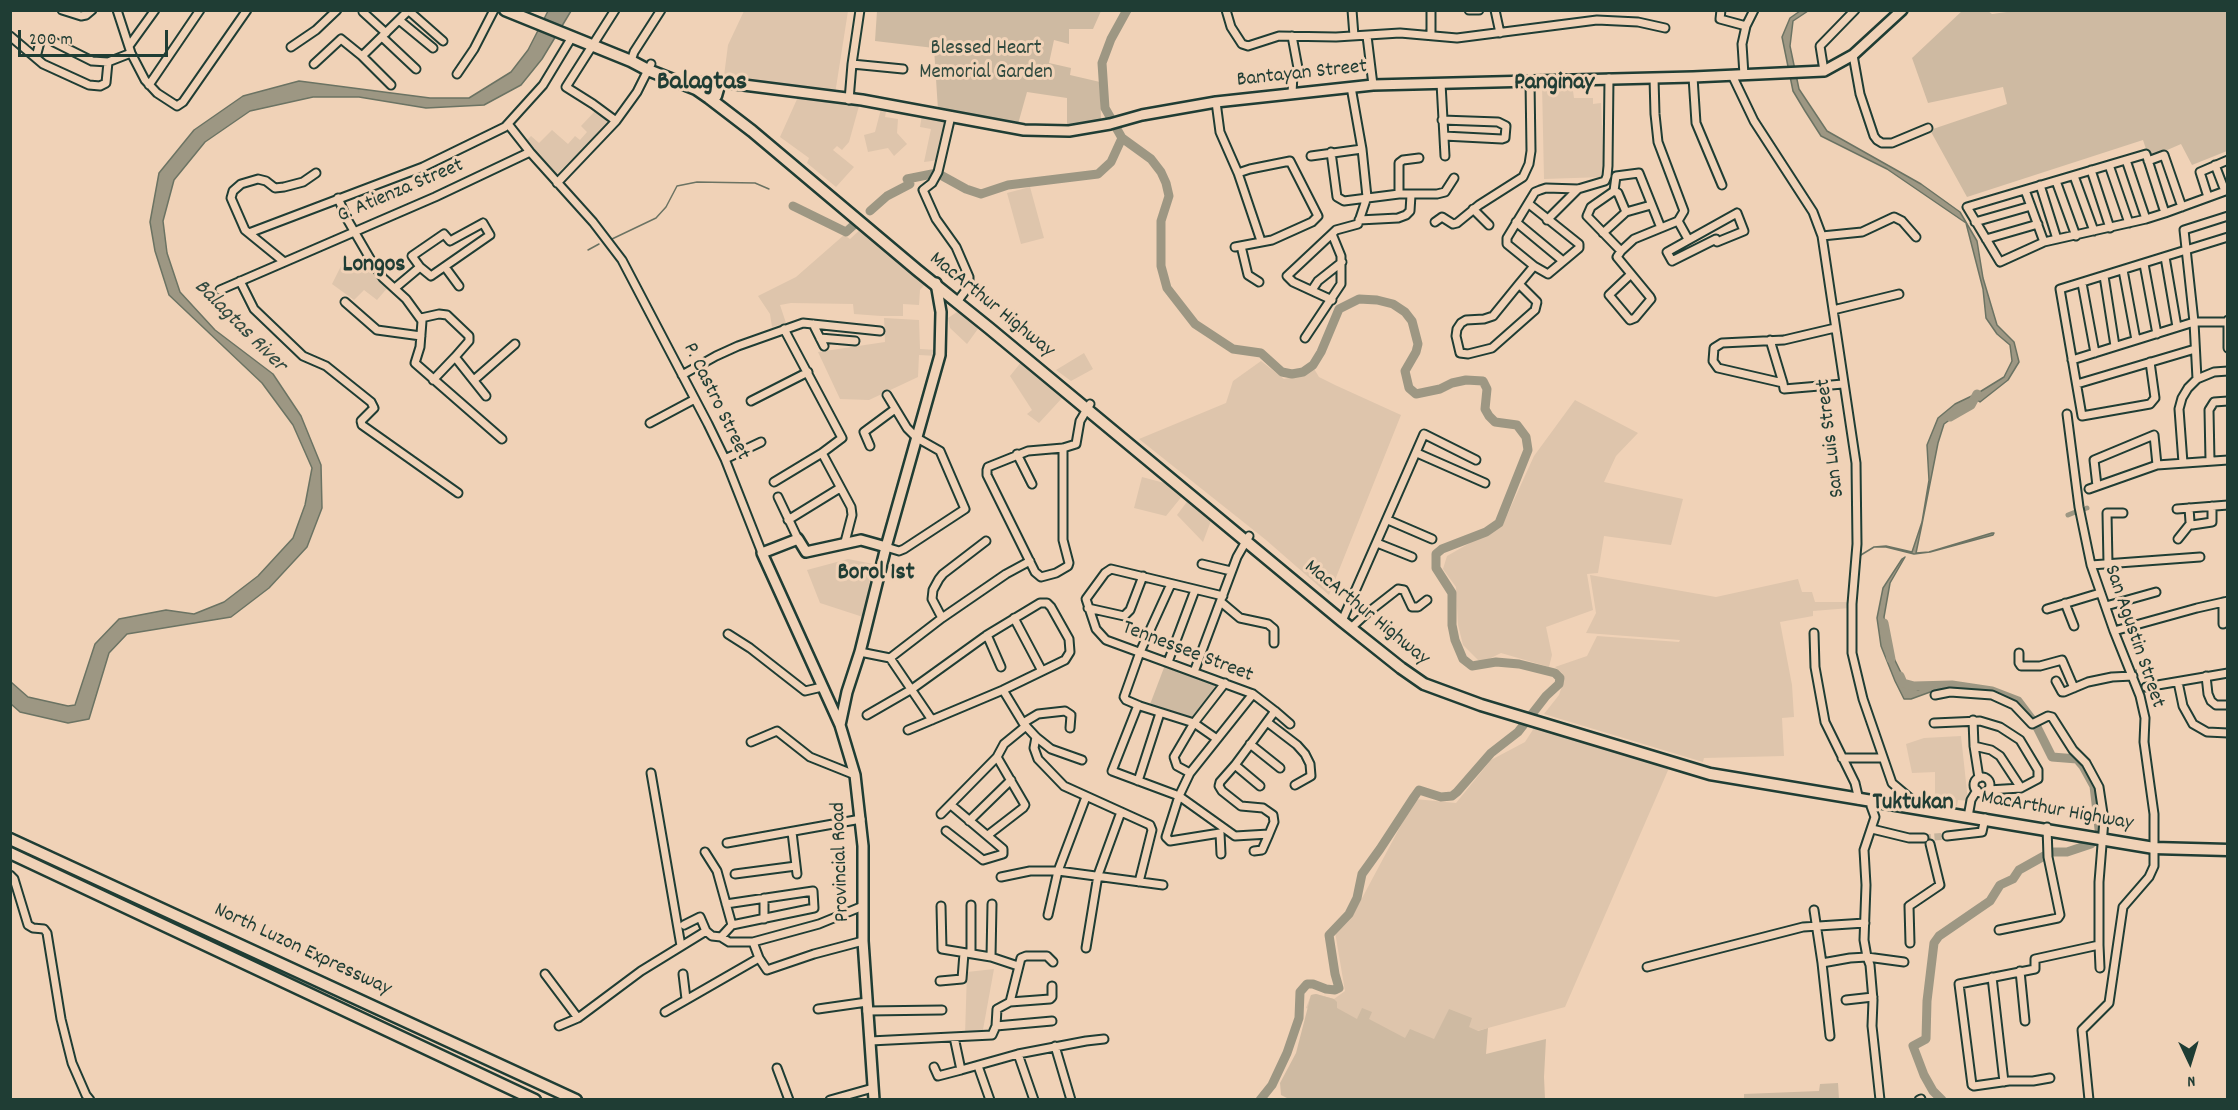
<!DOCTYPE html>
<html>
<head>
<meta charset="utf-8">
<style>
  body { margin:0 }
  #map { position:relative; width:2238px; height:1110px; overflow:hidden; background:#f0d2b7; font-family:Dekko,sans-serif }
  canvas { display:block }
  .frame { position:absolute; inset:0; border:12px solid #1f3d34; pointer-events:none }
  .north { position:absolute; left:2160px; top:1032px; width:60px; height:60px; -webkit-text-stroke:4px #f0d2b7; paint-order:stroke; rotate:176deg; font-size:16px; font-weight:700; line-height:24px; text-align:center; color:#1f3d34 }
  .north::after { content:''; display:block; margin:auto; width:21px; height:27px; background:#1f3d34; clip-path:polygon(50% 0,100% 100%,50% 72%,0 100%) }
  .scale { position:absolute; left:18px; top:30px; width:150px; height:27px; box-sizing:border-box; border:3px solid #1f3d34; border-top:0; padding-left:8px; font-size:18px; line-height:21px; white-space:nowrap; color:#1f3d34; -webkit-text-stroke:4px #f0d2b7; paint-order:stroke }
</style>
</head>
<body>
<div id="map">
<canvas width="2238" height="1110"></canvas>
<div class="frame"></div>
<div class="north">N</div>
<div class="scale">200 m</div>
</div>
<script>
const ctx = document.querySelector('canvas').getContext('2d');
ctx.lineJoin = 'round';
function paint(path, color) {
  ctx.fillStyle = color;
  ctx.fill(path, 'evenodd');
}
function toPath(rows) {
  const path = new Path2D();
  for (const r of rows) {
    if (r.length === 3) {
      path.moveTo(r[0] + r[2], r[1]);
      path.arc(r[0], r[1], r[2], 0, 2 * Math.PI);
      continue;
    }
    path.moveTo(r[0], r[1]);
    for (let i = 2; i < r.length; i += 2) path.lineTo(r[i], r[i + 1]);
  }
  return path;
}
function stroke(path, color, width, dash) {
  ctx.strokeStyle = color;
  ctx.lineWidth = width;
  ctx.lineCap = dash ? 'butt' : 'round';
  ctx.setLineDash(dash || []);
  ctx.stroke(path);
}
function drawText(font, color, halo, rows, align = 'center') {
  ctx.font = font + ' Dekko,sans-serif';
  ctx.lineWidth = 6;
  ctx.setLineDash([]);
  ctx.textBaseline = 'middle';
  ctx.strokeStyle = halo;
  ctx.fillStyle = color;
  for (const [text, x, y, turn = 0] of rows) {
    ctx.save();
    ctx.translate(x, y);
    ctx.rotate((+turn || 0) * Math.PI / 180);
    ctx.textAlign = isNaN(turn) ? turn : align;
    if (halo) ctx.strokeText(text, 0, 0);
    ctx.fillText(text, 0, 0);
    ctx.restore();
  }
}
const built = toPath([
  [744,11,848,11,835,94,724,76,728,45],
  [1542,84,1572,84,1574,98,1593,98,1593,104,1601,103,1604,177,1544,179],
  [798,97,859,106,849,142,842,150,837,146,833,150,854,167,836,187,807,163,809,158,780,137],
  [882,105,887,106,885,117,898,119,897,133,907,144,894,156,888,148,868,152,864,135,875,132],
  [597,109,610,122,554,177,524,143,531,136,539,143,552,130,568,144,575,136,580,140,587,132,581,126],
  [922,115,948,119,940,160,924,162,931,129,920,127],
  [1030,187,1044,238,1021,244,1007,193],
  [864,226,927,282,920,290,919,305,903,304,903,316,881,316,854,314,853,304,791,303,780,305,786,323,772,327,770,314,758,296,796,277,844,235,850,239],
  [366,255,389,286,377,300,364,290,354,300,332,284,341,266],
  [960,310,980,326,967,344,950,328,948,318],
  [884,318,919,320,920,349,937,350,937,356,919,355,918,377,869,400,840,399,818,352,885,342],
  [1084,353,1093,369,1071,381,1056,370],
  [1022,361,1063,397,1039,423,1027,414,1032,410,1010,376],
  [1261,361,1284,379,1297,376,1313,367,1319,377,1335,385,1401,415,1329,595,1266,540,1139,439,1226,403,1233,381],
  [1575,400,1638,433,1616,456,1604,482,1683,499,1671,545,1604,536,1598,573,1587,574,1593,610,1546,627,1552,655,1549,667,1501,653,1481,663,1463,645,1458,625,1456,587,1443,569,1447,556,1503,524,1534,456],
  [1142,477,1172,485,1183,495,1166,516,1134,508],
  [1189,499,1212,518,1203,542,1177,515],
  [848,559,873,564,863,617,820,603,807,570],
  [1590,575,1716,597,1798,579,1802,592,1812,592,1815,602,1849,602,1850,608,1813,611,1813,616,1780,622,1792,685,1794,717,1782,718,1784,756,1704,758,1703,762,1544,714,1559,695,1564,680,1562,673,1555,667,1587,656,1597,636,1679,642,1680,640,1586,633,1596,613],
  [1536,725,1669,768,1565,1007,1422,1046,1306,1008,1311,995,1316,994,1334,999,1345,991,1335,932,1353,915,1415,799,1456,803,1491,760,1525,742],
  [1961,736,1968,801,1958,800,1957,806,1935,804,1935,772,1912,773,1906,744,1924,738],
  [994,969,982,1035,965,1035,967,972]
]);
const green = toPath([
  [2022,10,2227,11,2227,151,2192,165,2181,144,2149,158,2143,140,1967,197,1930,130,2007,104,2003,87,1928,103,1912,58,1962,11,1988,11,1992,14],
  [877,11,1101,11,1093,29,1069,29,1069,44,1054,40,1049,63,1071,68,1070,75,1100,82,1101,121,1067,125,1067,98,1027,92,1018,124,938,110,934,48,875,41],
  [1165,665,1217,683,1192,722,1149,707],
  [1316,994,1334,999,1337,1002,1337,1008,1357,1019,1362,1008,1372,1012,1369,1019,1405,1038,1410,1029,1434,1039,1449,1009,1472,1018,1469,1027,1478,1031,1488,1028,1486,1054,1546,1039,1544,1077,1545,1099,1289,1099,1281,1095,1280,1083,1296,1053,1311,995],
  [1838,1083,1839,1099,1744,1099,1744,1094,1819,1091,1820,1084]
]);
const water = toPath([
  [548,11,571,11,542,59,521,85,484,105,426,108,359,97,313,97,250,111,205,142,174,180,163,221,167,253,180,292,215,330,273,374,301,416,321,465,322,508,307,547,269,588,231,617,127,634,109,653,89,719,68,723,20,712,11,704,11,682,28,697,68,706,75,705,95,644,119,619,166,610,194,614,224,602,258,576,293,538,305,505,312,468,293,425,262,383,169,295,155,251,150,222,159,173,194,130,243,96,299,81,430,98,469,98,511,72,528,50,548,11],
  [1800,11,1808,11,1793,21,1790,46,1799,89,1827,131,1921,184,1960,212,1977,241,1983,278,1997,325,2014,342,2019,362,2008,380,1980,402,1977,400,1944,424,1938,443,1922,524,1916,553,1929,552,1992,533,1994,533,1993,535,1930,552,1914,554,1886,547,1874,547,1856,558,1874,547,1886,546,1912,552,1922,522,1929,480,1927,445,1938,418,1955,404,1978,393,2004,377,2012,361,2010,345,1997,334,1986,318,1983,289,1966,223,1887,169,1821,136,1805,111,1793,91,1782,37,1790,18,1800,11],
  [1905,557,1890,583,1884,617,1887,644,1907,685,1918,690,1931,684,1933,691,1911,699,1904,699,1895,681,1881,646,1877,618,1883,588,1902,559,1905,557]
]);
const stream = toPath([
  [612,239,656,218,666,207,677,186,697,182,755,183,769,189],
  [588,250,599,244],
  [2136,670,2137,680],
  [2144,699,2147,711],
  [2148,725,2149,756],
  [2154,791,2157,813]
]);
const canal = toPath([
  [2084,509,2087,508],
  [2068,515,2078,511]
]);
const river = toPath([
  [1127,10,1111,39,1102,63,1105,108,1122,138,1151,159,1161,172,1166,183,1169,196,1161,221,1161,266,1167,288,1195,324,1233,349,1261,353,1282,372,1292,374,1303,372,1313,365,1321,352,1339,309,1359,299,1377,300,1393,304,1405,312,1412,321,1418,344,1416,352,1405,371,1409,388,1416,394,1440,389,1452,383,1466,380,1483,381,1487,389,1485,409,1489,416,1495,422,1517,425,1526,437,1528,450,1499,523,1486,532,1442,549,1436,554,1436,568,1452,593,1452,625,1455,640,1463,659,1472,666,1496,662,1519,664,1555,673,1560,678,1559,684,1546,696,1518,732,1491,753,1457,792,1452,796,1441,797,1419,790,1414,797,1380,849,1362,874,1357,898,1349,914,1329,935,1335,974,1339,988,1335,990,1326,989,1313,984,1307,984,1300,992,1299,1018,1287,1053,1272,1085,1260,1100],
  [793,206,846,232,856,223],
  [870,211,887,196,910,184,907,179,937,173,966,189,981,194,1008,185,1098,174,1111,162,1122,138],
  [1950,417,1971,405,1977,394],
  [1884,623,1891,659],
  [1900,676,1903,683,1914,686,1952,685,1992,691,2018,701,2036,725,2052,757,2077,759,2083,766,2094,786,2099,829],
  [2052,852,2067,852,2091,844],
  [1942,1100,1933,1091,1924,1075,1913,1046,1926,1039,1927,1001,1934,943,1939,936,1990,901,2000,885,2013,879,2019,870,2044,856]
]);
const minorTunnel = toPath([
  [1924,838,1947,836]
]);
const minor = toPath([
  [62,10,81,16,86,15,92,10],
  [117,10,131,53,145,80,157,93,177,106,183,102,247,10],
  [615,10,566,87,593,104,616,121],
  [1226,10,1231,27,1242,44,1248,46,1279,36,1336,37,1400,33,1457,38,1597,20,1638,22,1665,28],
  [1352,10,1354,36],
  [1431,10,1431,34],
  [1469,10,1479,10],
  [1495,10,1500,33],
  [1721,10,1720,19,1746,26],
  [409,11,443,41],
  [363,12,386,33],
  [399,20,433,48],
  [10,36,43,64,89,85,100,86,106,83,108,62],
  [1367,36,1373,85],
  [382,37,416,69],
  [54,42,92,61,108,62,131,53],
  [129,46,155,10],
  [291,47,316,30,337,10],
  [1853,55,1860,94,1874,136,1877,140,1882,143,1892,143,1928,128],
  [362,56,409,10],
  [36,57,40,42],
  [631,61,634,52,661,10],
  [314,64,341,39,362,56,391,85],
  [852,64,903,69],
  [1824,71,1820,46,1855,10],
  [457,74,474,49,494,10],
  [1732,75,1754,121,1813,212,1822,236,1856,463,1857,544,1852,604,1852,653,1863,699,1892,783,1911,799,1911,808],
  [1744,75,1742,44,1746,26,1754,10],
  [1693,77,1696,123,1722,185],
  [1441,83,1445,156],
  [149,85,200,10],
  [1292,94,1293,74,1298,68,1292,36],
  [849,100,852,64,860,10],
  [1216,102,1220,132,1238,173,1261,241],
  [951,116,938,172,932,183,923,190,936,219,956,247,969,277,969,286,957,302],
  [1442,120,1498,122,1506,126,1505,138,1502,139,1444,136],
  [508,124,530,152,593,222,622,260,708,424,725,459,762,553],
  [1331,152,1337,197,1344,201,1399,194,1437,194,1445,192,1454,178],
  [1311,156,1362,149],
  [2126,160,2146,219],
  [2148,161,2164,155,2182,207],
  [2109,165,2129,223],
  [2215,165,2225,191],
  [2091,170,2110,228],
  [2074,176,2094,231],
  [2056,181,2076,236],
  [557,183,616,121,637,92,651,64],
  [2040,185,2057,239],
  [2025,190,2044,242],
  [1614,191,1616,176,1639,173,1661,228],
  [1399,194,1399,163,1403,160,1419,158],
  [2208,197,2200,172,2228,160],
  [338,198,347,219,372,262,383,278,406,299,422,321,420,347,415,363,502,439],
  [1529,204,1579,244,1579,248,1548,274,1534,266,1507,244,1507,238,1535,192,1540,190,1546,188,1578,189,1605,181,1607,176,1608,166,1609,78],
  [1473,209,1489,225],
  [1737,213,1744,231,1717,242,1716,239,1672,261,1667,252,1737,213],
  [2165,213,2146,154,1967,207,2000,262,2044,242,2146,219,2165,213,2228,190],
  [2228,216,2184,230,2194,322,2228,322],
  [1359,220,1398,218,1406,215,1410,211,1411,195],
  [1547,220,1578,189],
  [1678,221,1688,239],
  [1435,222,1442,217,1453,224,1457,223,1479,205,1523,177,1529,164,1531,151,1530,81],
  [1516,222,1563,261],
  [1975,222,2031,206],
  [483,223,490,235,431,276,420,267,412,256,444,234,450,241,483,223],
  [249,233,423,167,505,127,543,85,572,37],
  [1603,233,1626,212,1651,205],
  [1822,236,1862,232,1894,217,1902,221,1916,237],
  [1986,239,2038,224],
  [1241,246,1248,275,1259,282],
  [1235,247,1272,240,1312,222,1318,216,1290,161,1250,169,1238,173],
  [1621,251,1587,216,1591,207,1614,191,1618,193,1626,212],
  [2165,257,2177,327],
  [283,261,245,230,231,198,233,191,241,184,258,179,266,181,275,188,284,187,303,182,316,173],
  [2144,264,2157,334],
  [445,267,459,286],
  [2123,270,2136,340],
  [1631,274,1609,295,1630,320,1635,318,1651,299,1650,297,1617,257,1621,251,1634,239,1678,221,1684,211,1658,142,1655,114,1654,78],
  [2104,276,2115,346],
  [240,281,254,309,303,356,326,366,371,402,374,408,361,421,362,425,458,493],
  [2082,283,2095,353],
  [1519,284,1537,302,1535,310,1492,348,1468,354,1460,353,1456,336,1457,329,1461,323,1466,320,1484,319,1493,316,1519,284,1534,266],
  [395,288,420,267],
  [220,290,435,197,530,152],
  [1312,290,1318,281,1342,262],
  [1332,300,1293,282,1287,276,1336,230,1358,224,1367,197,1362,149,1351,87],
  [345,302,377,330,421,336],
  [1833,310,1899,294],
  [421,318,439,314,447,315,469,336,469,341,455,357],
  [2228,320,2228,348],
  [813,324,824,346],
  [1835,328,1784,340,1722,343,1714,348,1713,361,1718,368,1783,383,1784,389,1843,384],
  [820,338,855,341],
  [1305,338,1341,284,1341,256,1332,234],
  [1770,340,1783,383],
  [2072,360,2194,322,2197,379],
  [2150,362,2155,398,2150,404,2082,416,2060,289,2228,237],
  [682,375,716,356,738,346,803,323,880,331],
  [433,380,455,357,486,396],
  [474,380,515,344],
  [2077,384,2195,349],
  [751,401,808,372],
  [2067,414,2079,507,2091,565,2114,631,2140,696,2145,718,2144,742,2154,814,2154,866,2149,877,2123,907,2109,1003,2082,1030,2089,1100],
  [650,423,695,399],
  [870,446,864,432,895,409],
  [1063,448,1063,540,1069,563,1068,566,1056,573,1041,577,1035,572,987,475,987,470,988,467,1028,451,1063,448,1076,444,1080,421,1090,404],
  [822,453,851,507,852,515,845,542],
  [1417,453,1485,483],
  [1017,454,1032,484],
  [725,459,761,442],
  [2210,461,2209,410,2214,402,2228,401],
  [2183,463,2179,409,2182,398,2188,388,2197,379,2214,372,2228,371],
  [774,482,822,453,842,438,784,329],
  [2097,486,2094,460,2154,435,2157,465],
  [2089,489,2157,465,2228,460],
  [778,497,798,539],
  [2189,508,2190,522,2192,525,2212,522,2212,506],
  [2177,509,2228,505],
  [788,520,840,488],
  [1388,520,1432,539],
  [2178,539,2190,524],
  [1377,543,1412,557],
  [886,547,899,551,904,549,965,509,940,451,917,438,907,428,887,395],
  [1202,564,1231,571],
  [2108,564,2107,513,2123,513],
  [2091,565,2200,557],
  [1171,584,1140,652,1124,697,1126,700,1140,706,1194,723,1217,739],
  [1221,602,1240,618,1268,624,1274,629,1274,643],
  [2065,603,2074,626],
  [2106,606,2156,592],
  [1088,608,1124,616,1130,610,1143,576],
  [2047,609,2100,593],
  [942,618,932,599,933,590,939,579,943,574,986,541],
  [1014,618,1042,671],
  [1342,621,1424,434,1476,460],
  [2223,624,2223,602],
  [1351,628,1366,614,1398,589,1404,590,1412,607,1418,607,1427,600],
  [2114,631,2197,608,2228,601],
  [1814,633,1815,667,1825,722,1855,783,1859,800],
  [728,634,750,648,805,691,822,687],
  [987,635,1001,667],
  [860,652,890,658,932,720],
  [2019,653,2019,663,2021,666,2040,666,2062,660,2074,688],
  [890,658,942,618,1006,574,1030,561],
  [1168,662,1195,590],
  [1194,672,1237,557,1249,536],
  [2206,676,2208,694,2211,701,2216,705,2228,705],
  [2056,681,2062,692,2064,692,2088,682,2112,677,2133,676],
  [2178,682,2183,706,2193,724,2207,732,2228,733],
  [2146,687,2228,673],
  [1003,690,1023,723,1036,737,1051,749,1082,760],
  [1935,695,1950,692,1992,695,2014,705,2032,724,2048,716,2052,717,2073,750,2086,763,2099,787,2104,820,2099,882,2099,945,2035,959,2035,969,1959,984,1972,1085,1974,1086,2009,1081,2033,1081,2050,1078],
  [1138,705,1112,771,1179,796,1235,836,1269,834,1274,822,1273,815,1263,808,1241,806,1222,791,1219,786,1220,782,1235,765,1275,711,1253,694,1106,640,1096,629,1086,599,1105,573,1111,569,1223,596],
  [1275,711,1290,724],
  [867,715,912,689,987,635,1040,603,1047,603,1051,607,1069,639,1070,652,1065,660,1003,690,908,730],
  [1973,720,1974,746,1979,778],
  [1267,722,1297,745,1305,754,1310,764,1311,776,1295,785],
  [1023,723,1038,714,1065,711,1071,715,1070,728],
  [1934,723,1980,721,2000,727,2020,740,2038,770,2038,779,2021,788,1988,790],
  [1036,737,1034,748,1038,759,1064,786,1150,825,1152,830,1139,882],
  [751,742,777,731,810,757,855,775],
  [1250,744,1280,768],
  [1974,746,1991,750,2000,756,2021,788],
  [1842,758,1883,758],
  [1235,765,1260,786],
  [651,773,681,946],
  [1190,773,1177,766,1174,757,1194,723,1225,683],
  [1982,785,8],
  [1138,781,1160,713],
  [1872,799,1871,806,1875,817,1864,850,1866,885,1864,940,1867,957,1904,962],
  [941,814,997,757],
  [1968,817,1971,800,1977,790],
  [969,821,1011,780],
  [1872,829,1909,838,1924,838],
  [946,831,983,860,1003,854,1003,849,951,805],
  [792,832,797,874],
  [988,835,1023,808,1025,805,997,757,1004,744,1026,726],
  [1947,836,1982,832,1985,818],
  [727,843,861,819],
  [1254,851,1262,850,1269,834],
  [705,852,717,871,732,925],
  [1221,854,1220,833,1170,841,1166,837,1179,796,1190,773,1253,694],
  [735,874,796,866],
  [10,875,14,879,28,925,33,928,44,929,47,933,61,1019,72,1063,86,1095,90,1100],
  [1001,877,1030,871,1058,871,1163,885],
  [764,898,764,919],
  [941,906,942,949,991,957,1018,966],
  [1814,910,1822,963],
  [1048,915,1058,871,1086,797],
  [684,925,700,917,706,931,712,936,721,937,729,942,753,942,819,924,863,906],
  [1999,930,2058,918,2060,915,2048,857,2047,827],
  [721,937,732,925,814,908,813,891,726,904],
  [753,942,759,958,767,970,814,954,863,941],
  [1910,943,1909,906,1940,885,1930,844],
  [2099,945,2100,968],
  [1086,948,1098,875,1121,812],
  [971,953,971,905],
  [991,957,992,904],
  [1647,967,1803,927,1865,923],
  [2020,971,2025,1021],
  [545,974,578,1018],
  [683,974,686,999],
  [1992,977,2004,1082],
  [940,981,962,979,964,953],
  [1846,1000,1873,997],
  [1010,1002,1050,999,1052,997,1052,986],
  [818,1009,867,1002],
  [867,1011,942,1010],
  [665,1012,759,958],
  [559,1026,578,1018,641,971,706,931],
  [996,1026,1052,1021],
  [1830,1036,1822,963,1850,958,1867,957,1870,965,1873,1000,1872,1026,1880,1100],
  [954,1037,961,1070,1018,1054,1086,1041,1104,1039],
  [870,1041,992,1035,996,1026,997,1009,1010,1002,1021,958,1026,956,1047,956,1053,962],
  [1055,1046,1071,1100],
  [1018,1054,1034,1100],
  [978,1066,990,1100],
  [934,1067,938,1076,961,1070],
  [777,1068,789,1100],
  [830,1100,873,1088],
  [1919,1100,1921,1099]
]);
const major = toPath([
  [696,89,700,82,720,82,862,100,1024,130,1069,131,1110,124,1142,115,1216,102,1373,85,1693,77,1824,71,1853,55,1902,10],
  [840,725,762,553,798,539,806,552,861,540,886,547],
  [874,1100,863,941,863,846,855,775,840,725,847,692,860,652,886,547,940,355,941,312,936,283]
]);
const highway = toPath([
  [505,10,631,61,648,70,696,89,709,98,752,131,917,270,989,328,1342,621,1401,668,1424,684,1481,705,1710,774,2154,848,2228,850],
  [716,96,720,82],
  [10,839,576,1100],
  [10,853,535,1100]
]);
const parkNames = [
  ["Blessed Heart",986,50],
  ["Memorial Garden",986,74]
];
const streetNames = [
  ["Bantayan Street",1302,75,-6],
  ["G. Atienza Street",401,192,-23],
  ["MacArthur Highway",991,306,39],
  ["P. Castro Street",715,402,64],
  ["San Luis Street",1832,438,-97],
  ["MacArthur Highway",1366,614,39],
  ["San Agustin Street",2133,637,71],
  ["Tennessee Street",1187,653,21],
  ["MacArthur Highway",2057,812,10],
  ["Provincial Road",842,862,-92],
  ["North Luzon Expressway",302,951,25]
];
const waterNames = [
  ["Balagtas River",239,327,45]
];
const quarterNames = [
  ["Panginay",1554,85],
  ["Longos",374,267],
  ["Borol 1st",876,575],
  ["Tuktukan",1913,805]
];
const districtNames = [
  ["Balagtas",702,84]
];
paint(built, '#dec5ac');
paint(green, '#cebaa2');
paint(water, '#9d9783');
stroke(water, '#6b7363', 1.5);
stroke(stream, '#6b7363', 1.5);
stroke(canal, '#9d9783', 5);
stroke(river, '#9d9783', 9);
stroke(minorTunnel, '#c6b49d', 7, [7, 3.5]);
stroke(minor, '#1f3d34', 11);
stroke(major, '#1f3d34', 14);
stroke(highway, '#1f3d34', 15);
stroke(minor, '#f0d2b7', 7);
stroke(major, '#f0d2b7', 9);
stroke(highway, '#f0d2b7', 10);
drawText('21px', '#304a3f', '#f0d2b7', parkNames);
drawText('21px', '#1f3d34', '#f0d2b7', streetNames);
drawText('italic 22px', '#324a40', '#f0d2b7', waterNames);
drawText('bold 24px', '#1f3d34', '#f0d2b7', quarterNames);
drawText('bold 27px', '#1f3d34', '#f0d2b7', districtNames);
</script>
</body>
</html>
